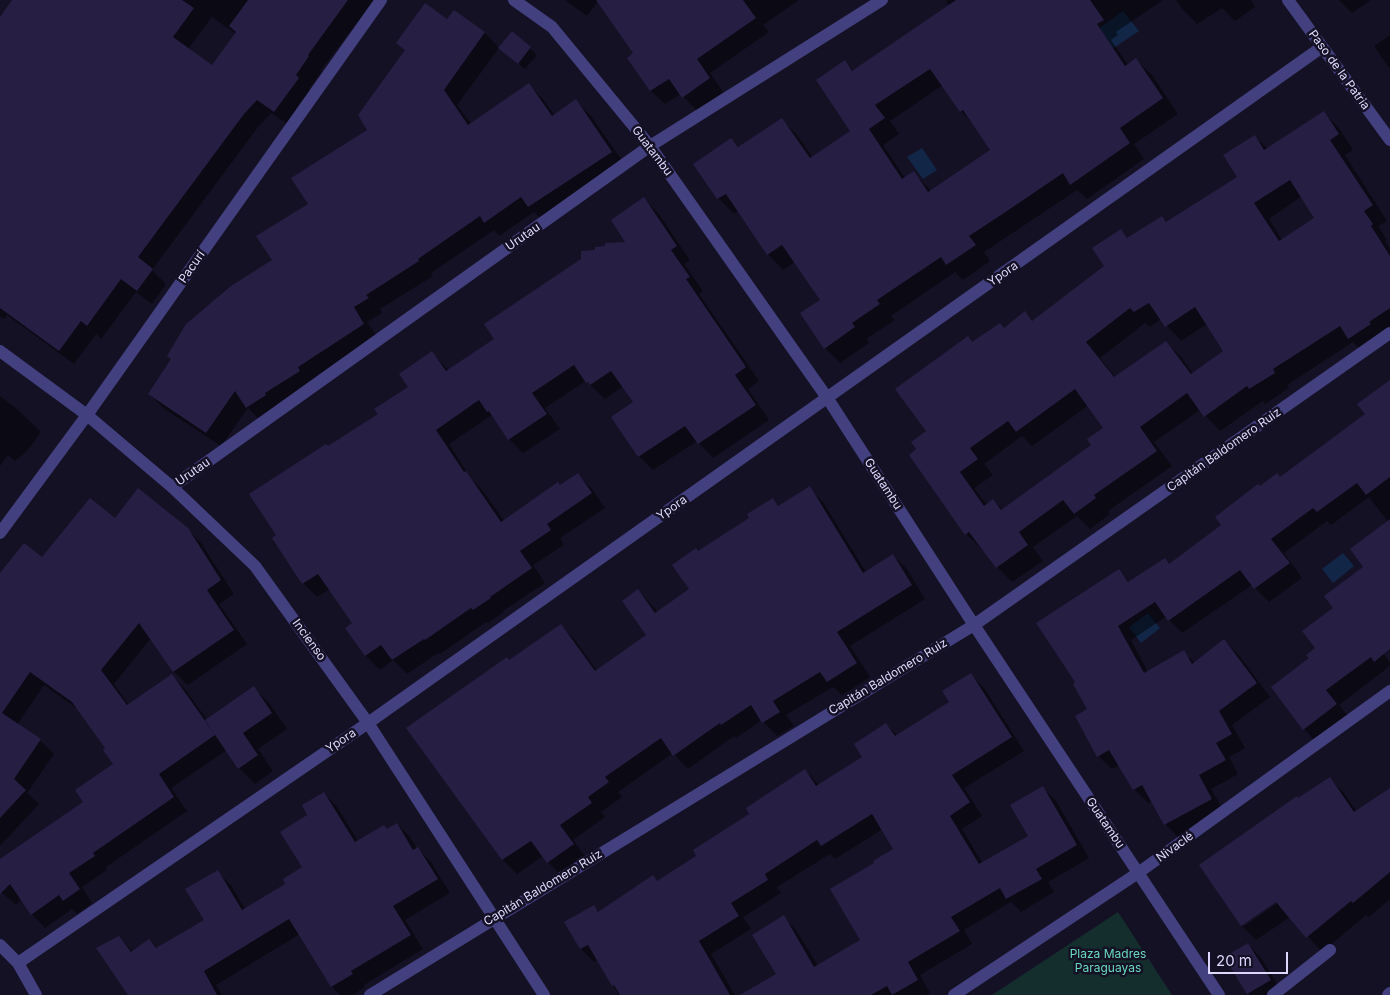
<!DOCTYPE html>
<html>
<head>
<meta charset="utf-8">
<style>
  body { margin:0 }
  #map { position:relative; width:1390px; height:995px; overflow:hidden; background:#151125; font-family:Inter,sans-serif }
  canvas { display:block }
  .scale { position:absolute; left:1208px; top:952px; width:80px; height:22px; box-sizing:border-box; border:2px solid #ddd8fc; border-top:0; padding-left:6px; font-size:15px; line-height:18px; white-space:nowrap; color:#ddd8fc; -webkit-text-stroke:4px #151125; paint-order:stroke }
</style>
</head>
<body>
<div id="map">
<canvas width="1390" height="995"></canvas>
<div class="scale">20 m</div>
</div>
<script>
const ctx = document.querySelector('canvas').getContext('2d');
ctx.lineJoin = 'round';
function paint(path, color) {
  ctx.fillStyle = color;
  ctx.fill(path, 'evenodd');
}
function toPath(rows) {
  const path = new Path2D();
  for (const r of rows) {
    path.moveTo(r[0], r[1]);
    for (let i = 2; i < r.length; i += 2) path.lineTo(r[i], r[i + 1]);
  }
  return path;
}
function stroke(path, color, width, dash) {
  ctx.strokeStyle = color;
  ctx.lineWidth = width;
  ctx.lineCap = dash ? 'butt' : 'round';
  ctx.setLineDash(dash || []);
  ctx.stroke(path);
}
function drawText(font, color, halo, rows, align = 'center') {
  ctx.font = font + ' Inter,sans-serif';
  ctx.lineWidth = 5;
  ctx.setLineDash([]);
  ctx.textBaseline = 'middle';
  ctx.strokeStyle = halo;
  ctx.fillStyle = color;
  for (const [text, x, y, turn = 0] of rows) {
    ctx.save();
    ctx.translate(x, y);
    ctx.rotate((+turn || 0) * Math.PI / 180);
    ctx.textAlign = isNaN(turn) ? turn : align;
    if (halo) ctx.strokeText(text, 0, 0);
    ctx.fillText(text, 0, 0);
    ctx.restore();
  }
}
const green = toPath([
  [1118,912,1172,995,992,995]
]);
const water = toPath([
  [1123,11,1139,31,1109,51,1095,31],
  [922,148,937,170,923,179,907,157],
  [1343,553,1354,566,1333,583,1322,569],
  [1148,613,1160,628,1141,643,1129,627]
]);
const shadow = toPath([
  [14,0,374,0,321,70,322,71,309,89,313,93,289,125,271,113,258,127,152,270,166,284,152,304,136,292,101,339,96,334,74,364,7,315,4,319,0,316,0,19],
  [212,17,236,34,212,67,188,49],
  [565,0,799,0,763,25,769,32,710,73,723,92,697,111,681,94,665,104,651,91,628,58,635,54,598,1,587,16],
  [948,0,1163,0,1116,32,1118,35,1111,40,1128,65,1136,60,1152,75,1178,114,1134,144,1144,159,1087,199,1077,190,984,252,990,261,963,280,955,272,891,316,895,320,866,339,869,343,840,363,825,348,821,300,795,262,783,270,768,254,739,210,734,214,718,198,694,164,731,139,740,148,782,120,797,135,813,158,852,131,845,62,854,71,949,6,946,1],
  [943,85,961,111,973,124,991,150,931,191,913,172,905,178,883,145,899,134,890,121],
  [1176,0,1251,0,1255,7,1235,21,1222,8,1197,24,1182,9],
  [1339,0,1371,0,1352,13],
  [454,11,485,33,499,48,457,105,471,124,529,85,543,99,554,115,576,101,590,115,626,166,543,221,534,212,499,236,494,230,431,273,433,276,380,309,382,313,367,322,378,338,261,421,248,408,221,446,163,408,149,393,274,260,310,204,369,130,406,51,398,43,448,21],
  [512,33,537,55,525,69,506,54],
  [1390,35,1390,69,1374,46],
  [1324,113,1339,128,1353,150,1345,155,1387,221,1378,226,1387,240,1385,241,1390,249,1390,333,1364,353,1353,342,1287,385,1289,388,1265,404,1263,401,1220,431,1200,410,1154,442,1172,466,1108,511,1110,514,1090,529,1077,516,1033,547,1043,561,1012,582,997,567,983,548,982,549,966,534,918,450,973,343,1004,329,1025,313,1033,321,1105,267,1121,231,1129,239,1162,217,1168,223,1239,177,1254,136,1268,149],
  [1302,196,1316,218,1282,240,1269,219],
  [1161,319,1181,341,1207,324,1225,352,1193,374,1181,357,1165,342,1116,378,1100,358,1145,323,1150,327],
  [1089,405,1105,428,1093,446,1003,510,993,500,987,505,974,488,993,475,984,464,1022,436,1032,446],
  [644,199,658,213,690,260,684,264,703,291,699,294,759,381,748,389,769,420,713,458,697,441,653,470,639,456,634,402,623,386,605,399,586,381,545,408,560,429,523,453,509,439,492,415,449,444,472,480,480,487,504,521,578,475,592,489,605,508,560,538,564,545,533,565,545,583,503,611,504,612,488,623,486,622,440,654,438,653,407,674,393,660,380,670,366,656,347,628,353,623,330,589,317,597,303,583,278,535,329,448,379,414,410,387,432,353,449,371,496,340,596,251,627,243],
  [1390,382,1390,636,1378,645,1390,663,1390,666,1339,705,1350,719,1317,743,1304,729,1272,688,1310,659,1317,648,1335,608,1364,567,1388,522,1369,497,1331,525,1327,521,1284,553,1302,578,1269,602,1252,585,1182,633,1166,617,1131,640,1148,672,1183,652,1195,663,1224,641,1238,654,1270,697,1232,725,1245,748,1229,757,1238,774,1211,789,1225,813,1179,838,1165,824,1152,801,1148,803,1134,789,1120,765,1112,769,1098,756,1089,709,1118,570,1130,582,1164,559,1170,565,1223,526,1260,487,1280,478,1367,415],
  [0,396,17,409,41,432,28,450,15,461,8,455,0,466],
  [809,488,823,502,866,572,893,555,907,569,925,599,850,646,870,677,842,695,833,687,786,715,794,726,777,736,762,720,736,738,734,736,688,769,673,753,618,792,622,797,601,812,605,817,573,840,587,859,562,877,543,856,517,874,503,860,408,729,510,662,561,626,575,640,597,671,648,635,638,590,658,612,691,589,698,552,751,518,773,500,779,506],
  [116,519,187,529,201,543,234,594,219,604,247,644,188,685,174,672,151,638,114,684,129,705,172,676,185,689,207,720,254,688,270,704,287,729,258,749,273,771,255,784,239,768,227,750,171,788,187,811,106,867,107,870,82,887,92,903,77,914,72,909,45,928,32,914,22,899,16,905,0,891,0,860,85,802,115,764,106,749,79,710,44,685,17,725,40,740,54,754,27,793,39,804,0,846,0,575,43,559],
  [971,675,984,688,1024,751,964,788,982,816,962,829,983,864,1030,836,1043,788,1056,801,1089,858,1048,882,1054,892,1021,912,1011,902,964,930,972,944,920,975,930,993,927,995,742,995,777,975,783,917,796,930,818,966,862,940,876,863,895,849,883,829,835,859,830,854,777,887,781,893,743,917,751,929,711,954,735,995,619,995,598,960,594,962,581,949,566,923,594,907,600,913,658,882,698,856,805,770,820,786,864,757,886,724,898,736,951,703],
  [1329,778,1344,793,1357,812,1390,789,1390,899,1369,917,1366,915,1322,952,1290,917,1256,940,1242,926,1298,800],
  [1280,898,1282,900,1243,927,1243,923],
  [324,793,337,807,358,841,387,830,397,824,410,837,417,849,418,849,431,862,450,893,405,920,423,949,364,985,365,987,353,995,340,995,332,987,300,934,216,985,222,995,129,995,119,937,133,952,149,940,158,949,206,920,217,872,231,885,245,909,287,884,304,868,309,815],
  [1248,944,1261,958,1283,994,1281,995,1250,995,1248,993,1226,958]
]);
const building = toPath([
  [12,0,182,0,194,8,173,37,212,65,236,32,229,26,248,0,348,0,308,55,309,56,296,75,299,78,274,112,257,100,244,114,138,257,153,269,137,291,121,279,87,326,81,321,59,351,0,308,0,17],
  [596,0,743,0,756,18,697,59,710,78,682,98,669,79,650,91,627,58,633,53],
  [956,0,1090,0,1104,20,1097,24,1125,66,1136,58,1163,98,1120,128,1130,143,1070,185,1063,173,1007,211,969,236,976,245,946,265,941,257,877,300,880,304,852,323,855,327,824,349,800,313,820,300,782,245,767,255,726,194,717,199,693,164,731,138,738,147,782,118,810,158,850,131,816,80,845,60,852,71],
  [930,69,960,112,963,110,990,150,928,192,914,171,902,179,869,129,885,118,875,105],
  [425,3,447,19,454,10,485,32,444,90,468,125,529,83,552,116,576,99,612,152,528,207,521,197,484,223,480,216,418,259,419,261,366,295,369,298,354,307,364,324,298,367,300,371,265,393,266,395,246,408,235,391,206,433,148,394,171,359,167,356,186,324,231,286,272,260,256,236,308,204,291,178,367,130,358,115,405,50,396,43],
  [512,31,531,47,518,64,498,48],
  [1324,111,1339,134,1330,140,1373,205,1364,211,1373,224,1371,226,1390,256,1390,308,1369,322,1371,324,1348,339,1340,326,1273,369,1275,373,1249,389,1247,386,1204,417,1187,393,1140,427,1157,451,1094,495,1096,498,1074,514,1063,500,1019,532,1028,545,996,568,969,532,965,535,909,455,916,449,911,442,926,431,895,389,968,336,972,342,1000,323,1004,328,1025,311,1032,321,1104,266,1092,248,1121,229,1127,238,1162,216,1166,222,1237,177,1223,155,1255,135,1264,150],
  [1290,180,1314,218,1279,241,1254,203],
  [1149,303,1165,327,1195,307,1223,351,1191,374,1166,341,1114,377,1086,342,1130,308,1134,312],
  [1075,389,1103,428,1087,439,1091,445,1001,510,993,499,984,506,960,472,978,459,970,448,1008,421,1016,432],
  [644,197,677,246,671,250,690,277,686,279,746,367,735,375,756,405,698,444,685,426,638,457,611,417,633,402,611,371,590,385,588,382,586,383,574,365,532,393,547,414,508,440,489,411,487,412,479,400,436,430,464,472,466,471,501,522,558,482,560,485,578,473,592,493,547,524,551,530,520,551,532,568,490,597,491,598,473,610,471,608,425,640,424,639,392,660,381,645,365,656,345,628,352,623,318,574,302,584,272,538,276,535,249,494,326,444,328,446,378,414,374,409,408,387,399,374,432,351,446,371,494,339,484,324,581,259,581,251,595,250,595,247,605,246,605,243,625,242,611,220],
  [1390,380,1390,477,1366,495,1357,483,1317,512,1313,508,1271,539,1290,563,1254,589,1240,570,1168,621,1155,602,1118,626,1144,673,1184,650,1192,664,1224,639,1257,683,1219,711,1232,734,1216,743,1226,760,1199,775,1212,799,1164,825,1142,785,1133,790,1109,750,1097,757,1075,716,1087,709,1073,684,1075,682,1036,623,1119,569,1128,582,1165,558,1169,564,1221,525,1215,517,1258,484,1260,486,1277,473,1280,477,1365,414,1357,404],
  [810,486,863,573,893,554,912,585,837,632,857,663,827,682,820,672,773,701,780,712,762,723,751,705,721,725,720,723,673,756,661,738,605,777,609,782,588,797,592,803,560,825,574,844,547,863,531,841,502,860,406,728,507,657,509,660,561,624,595,671,646,635,622,601,638,589,655,613,689,589,672,565,696,548,698,551,749,518,747,514,773,498,778,506],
  [138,488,188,528,221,580,207,590,234,630,173,672,139,623,101,670,127,705,172,674,215,735,159,774,174,797,93,853,95,856,69,873,80,889,63,901,59,895,31,915,10,884,0,894,0,859,83,802,75,790,113,764,103,750,105,748,72,702,30,672,2,713,41,739,14,779,26,790,0,818,0,573,24,543,42,557,90,498,115,518],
  [1390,519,1390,649,1374,662,1371,657,1326,690,1337,704,1303,730,1271,687,1309,658,1306,655,1315,648,1302,631,1333,608,1324,596,1363,567,1350,549],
  [971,673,1012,737,952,775,970,802,950,816,979,864,1028,836,1010,805,1043,786,1077,845,1036,869,1042,879,1006,899,1000,888,951,917,960,931,908,962,918,980,892,995,887,986,871,995,740,995,776,974,752,935,784,915,814,967,860,940,830,889,874,863,873,861,893,849,872,814,821,846,817,840,765,874,768,880,731,903,739,916,699,941,730,995,620,995,614,985,612,986,588,945,580,949,564,922,594,905,598,912,653,875,657,881,696,856,693,850,749,814,746,808,805,769,816,786,862,757,854,744,886,723,895,736,949,702,942,691],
  [254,686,272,713,243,733,258,755,238,769,205,720],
  [1330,777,1354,812,1390,788,1390,872,1353,903,1351,901,1306,938,1276,902,1241,926,1199,865,1297,796,1298,798],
  [324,792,355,842,384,825,387,829,397,823,413,850,418,847,438,879,393,906,411,935,351,971,353,974,331,987,289,919,204,971,217,995,128,995,96,948,119,936,131,952,149,939,156,948,204,920,185,889,218,870,242,910,285,884,283,879,302,867,280,832,307,815,302,805],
  [1248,943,1271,980,1247,994,1224,957]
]);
const minor = toPath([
  [514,0,552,27,650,146,828,399,974,625,1219,995],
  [1288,0,1390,140],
  [0,351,87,415,172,487,255,566,368,723,544,995],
  [172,487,650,146,882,0],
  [0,533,87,415,381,0],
  [0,945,18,963,36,995],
  [18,963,368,723,1322,47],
  [370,995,974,625,1390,333],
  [954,995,1138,873,1390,691],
  [1273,995,1330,950],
  [1388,995,1390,993]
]);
const streetNames = [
  ["Paso de la Patria",1339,70,54],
  ["Guatambu",652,151,53],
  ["Urutau",523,237,-35],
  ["Pacurí",192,267,-55],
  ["Ypora",1003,274,-35],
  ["Capitán Baldomero Ruiz",1224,450,-35],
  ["Urutau",193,472,-35],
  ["Guatambu",883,484,57],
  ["Ypora",672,508,-35],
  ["Incienso",309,640,54],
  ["Capitán Baldomero Ruiz",888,677,-31],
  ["Ypora",341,741,-34],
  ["Guatambu",1105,823,56],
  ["Nivaclé",1175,847,-36],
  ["Capitán Baldomero Ruiz",543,888,-31]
];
const parkNames = [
  ["Plaza Madres",1108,954],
  ["Paraguayas",1108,968]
];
paint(green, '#142e2e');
paint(water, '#122648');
paint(shadow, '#0007');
paint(building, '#271e44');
stroke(minor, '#434080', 12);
drawText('12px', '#ddd8fc', '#151125', streetNames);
drawText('12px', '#69d7be', '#151125', parkNames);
</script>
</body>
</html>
